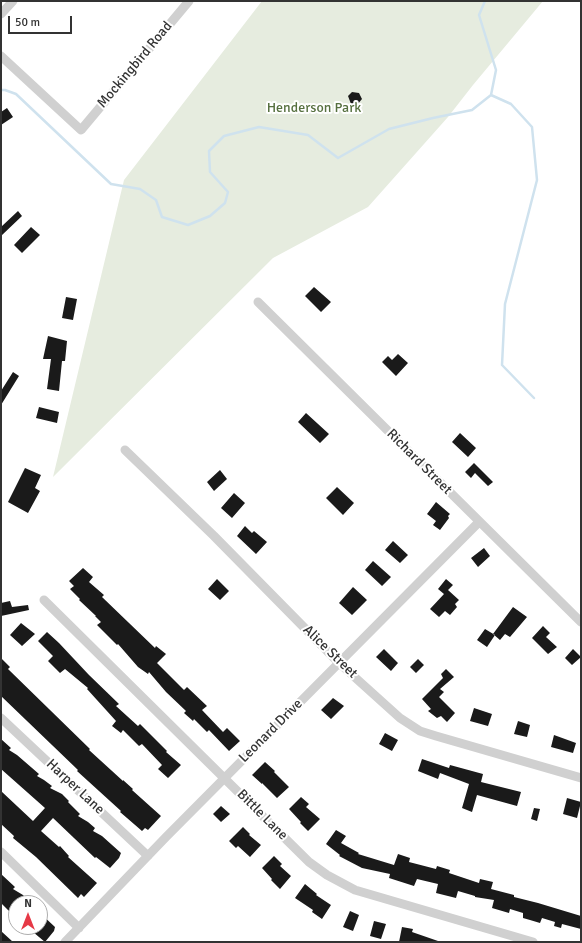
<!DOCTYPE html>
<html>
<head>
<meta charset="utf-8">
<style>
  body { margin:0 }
  #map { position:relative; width:582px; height:943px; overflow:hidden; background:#fff; font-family:Signika,sans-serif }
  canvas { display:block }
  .frame { position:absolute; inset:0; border:2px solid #333; pointer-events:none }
  .north { position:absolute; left:8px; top:895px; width:40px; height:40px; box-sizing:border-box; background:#fff; border:1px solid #adadad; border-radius:50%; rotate:0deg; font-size:11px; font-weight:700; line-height:16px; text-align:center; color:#333 }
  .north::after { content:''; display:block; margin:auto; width:14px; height:18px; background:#e63946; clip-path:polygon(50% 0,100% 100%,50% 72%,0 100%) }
  .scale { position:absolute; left:8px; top:16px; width:64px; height:18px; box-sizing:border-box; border:2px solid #333; border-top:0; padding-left:5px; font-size:12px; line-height:14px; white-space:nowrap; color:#333; -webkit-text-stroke:3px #fff; paint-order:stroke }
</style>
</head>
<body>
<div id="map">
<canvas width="582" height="943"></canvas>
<div class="frame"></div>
<div class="north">N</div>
<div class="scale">50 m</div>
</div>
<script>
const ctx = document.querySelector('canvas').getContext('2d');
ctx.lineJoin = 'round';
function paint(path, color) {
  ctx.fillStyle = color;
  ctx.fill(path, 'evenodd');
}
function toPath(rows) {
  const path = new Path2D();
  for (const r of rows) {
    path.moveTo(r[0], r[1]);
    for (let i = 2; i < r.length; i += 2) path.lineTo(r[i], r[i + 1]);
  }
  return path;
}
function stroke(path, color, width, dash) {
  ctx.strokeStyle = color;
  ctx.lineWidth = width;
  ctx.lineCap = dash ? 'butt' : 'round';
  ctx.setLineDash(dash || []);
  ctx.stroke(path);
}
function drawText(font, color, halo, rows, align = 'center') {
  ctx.font = font + ' Signika,sans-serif';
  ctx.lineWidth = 4;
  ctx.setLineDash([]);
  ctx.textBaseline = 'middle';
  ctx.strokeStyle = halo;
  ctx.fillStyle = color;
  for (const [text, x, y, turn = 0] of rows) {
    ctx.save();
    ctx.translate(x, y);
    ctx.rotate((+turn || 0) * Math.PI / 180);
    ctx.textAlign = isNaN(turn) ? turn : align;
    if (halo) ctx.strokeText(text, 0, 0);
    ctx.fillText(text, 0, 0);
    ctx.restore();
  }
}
const green = toPath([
  [262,1,543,1,473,85,448,117,368,207,273,258,53,477,124,180]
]);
const stream = toPath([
  [1,90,5,90,16,94,111,184,140,189,156,200,162,217,188,225,210,216,225,203,228,192,210,172,209,151,224,136,259,127,308,135,338,158,389,129,433,118,472,110,491,95,496,70,479,15,485,1],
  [491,95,511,104,532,127,537,180,505,304,502,365,534,398]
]);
const building = toPath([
  [352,92,359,93,362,99,357,105,351,104,348,96],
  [7,108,13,117,1,125,1,112],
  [18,211,22,216,1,236,1,227],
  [31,227,40,235,22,253,14,245],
  [314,287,331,302,321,312,305,296],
  [66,297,77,299,73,320,62,318],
  [48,336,67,341,65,361,62,361,59,391,47,389,51,359,43,359],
  [398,354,408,363,396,376,382,362,388,356,392,360],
  [13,372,19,376,1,405,1,391],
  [39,407,59,412,57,423,36,418],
  [306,413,329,434,320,443,298,422],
  [460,433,476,448,468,457,452,442],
  [474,463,493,482,488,486,475,473,471,478,465,472],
  [25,468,41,475,35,488,40,491,28,513,8,502],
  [220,470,227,479,214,491,207,482],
  [337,487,354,503,343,515,326,498],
  [234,493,245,503,232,518,221,508],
  [436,502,450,514,448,516,449,518,440,530,433,525,436,521,427,514],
  [245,526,252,533,254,531,267,542,256,554,237,536],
  [393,541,408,555,400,563,385,550],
  [484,548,490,556,478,567,471,558],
  [373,561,391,577,382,586,365,570],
  [83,568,93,577,89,582,104,595,102,597,155,648,156,646,166,654,157,663,184,690,187,687,207,706,202,710,223,732,227,728,240,741,229,751,209,730,207,732,194,719,193,721,184,713,186,711,166,692,149,672,148,674,138,667,118,644,117,645,97,625,101,622,95,616,96,616,79,600,80,599,70,589,74,586,69,581],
  [217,579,229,591,220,600,208,589],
  [446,579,453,585,448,590,459,600,455,604,457,607,450,615,445,611,439,617,430,609,444,594,438,589],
  [353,587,367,600,352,615,339,603],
  [10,601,12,607,28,605,29,610,1,616,1,603],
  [513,607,527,617,510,637,505,634,500,640,493,634],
  [21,623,35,634,22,646,10,635],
  [543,626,550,633,546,637,557,647,548,654,532,638],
  [485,629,495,635,487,647,477,640],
  [47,632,59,643,89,675,119,704,116,706,138,726,140,724,167,751,166,752,181,765,168,778,158,769,162,765,142,744,139,746,123,730,121,733,112,726,116,721,87,689,88,688,65,669,60,673,48,661,53,656,38,641],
  [384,649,398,663,391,671,376,657],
  [573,649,581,657,572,665,565,658],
  [1,658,10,667,8,669,90,749,89,750,123,781,123,780,133,789,132,790,161,816,148,830,145,828,142,831,127,818,120,812,121,811,77,771,78,770,1,696],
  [418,659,424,665,416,673,410,667],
  [446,669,454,677,440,689,444,692,439,697,455,713,447,722,441,716,437,718,428,711,431,709,422,699,443,678,441,674],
  [333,698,344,706,331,719,321,710],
  [474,708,492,714,488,726,470,721],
  [518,721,530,725,527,737,514,734],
  [385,733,398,740,392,751,379,744],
  [554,735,576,743,573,753,551,747],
  [1,739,11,748,9,750,17,755,39,774,37,776,44,780,52,786,50,788,62,794,69,801,68,802,80,814,78,816,88,822,95,828,93,831,102,836,121,853,119,858,110,868,96,857,95,858,53,818,41,831,59,847,60,846,69,856,68,857,97,883,84,897,81,894,78,898,36,857,13,838,14,836,1,824,1,791,33,821,45,808,1,769],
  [422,759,449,768,450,765,483,774,481,782,521,792,517,806,477,795,472,812,462,808,469,784,440,773,438,779,418,771],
  [265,762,275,771,274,772,289,787,277,798,262,783,262,784,252,775],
  [301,797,309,804,306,807,320,819,308,831,300,823,301,822,289,809],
  [567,798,581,802,577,818,563,814],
  [221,806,230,814,221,822,213,814],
  [534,808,540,809,537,821,531,819],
  [243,827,250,834,249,835,261,845,250,857,238,846,236,848,229,841],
  [336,830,346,836,341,843,359,853,358,854,394,865,398,854,410,858,409,862,436,869,437,866,450,870,449,873,479,883,480,879,493,882,491,889,514,895,514,897,538,903,581,916,581,929,562,924,561,928,554,926,555,922,542,918,540,923,530,920,523,918,523,913,510,909,509,913,492,908,494,900,475,897,475,896,458,891,456,898,436,893,438,884,417,879,414,886,389,878,390,874,362,868,339,856,340,855,326,844],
  [274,856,282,864,280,866,291,876,280,889,271,880,272,879,262,868],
  [1,874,15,887,13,889,23,895,31,903,16,903,16,918,1,903],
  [305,884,317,894,316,895,331,905,322,919,312,912,313,910,295,898],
  [350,911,359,915,353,931,343,927],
  [40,913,55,927,54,931,45,942,27,927,40,927],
  [374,921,386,924,381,939,370,936],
  [402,927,413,929,412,932,438,941,438,942,399,942],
  [1,931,13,942,1,942]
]);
const minor = toPath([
  [1,14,13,1],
  [1,56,81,130,189,1],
  [258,302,581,622],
  [125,450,214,536,339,663,400,718,420,731,436,736,581,778],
  [44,600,309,862,327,875,355,890,533,942],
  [1,718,148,856],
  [1,852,79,928],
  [65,942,166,837,479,522]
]);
const streetNames = [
  ["Mockingbird Road",135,65,-50],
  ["Richard Street",419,462,45],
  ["Alice Street",330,652,44],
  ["Leonard Drive",271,731,-45],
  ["Harper Lane",75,787,43],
  ["Bittle Lane",262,815,45]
];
const parkNames = [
  ["Henderson Park",314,108]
];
paint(green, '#e6ecdf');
stroke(stream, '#cfe2ee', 2.5);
paint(building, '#1a1a1a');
stroke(minor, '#d0d0d0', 9);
drawText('14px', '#333', '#fff', streetNames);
drawText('14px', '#56703f', '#fff', parkNames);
</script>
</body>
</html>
